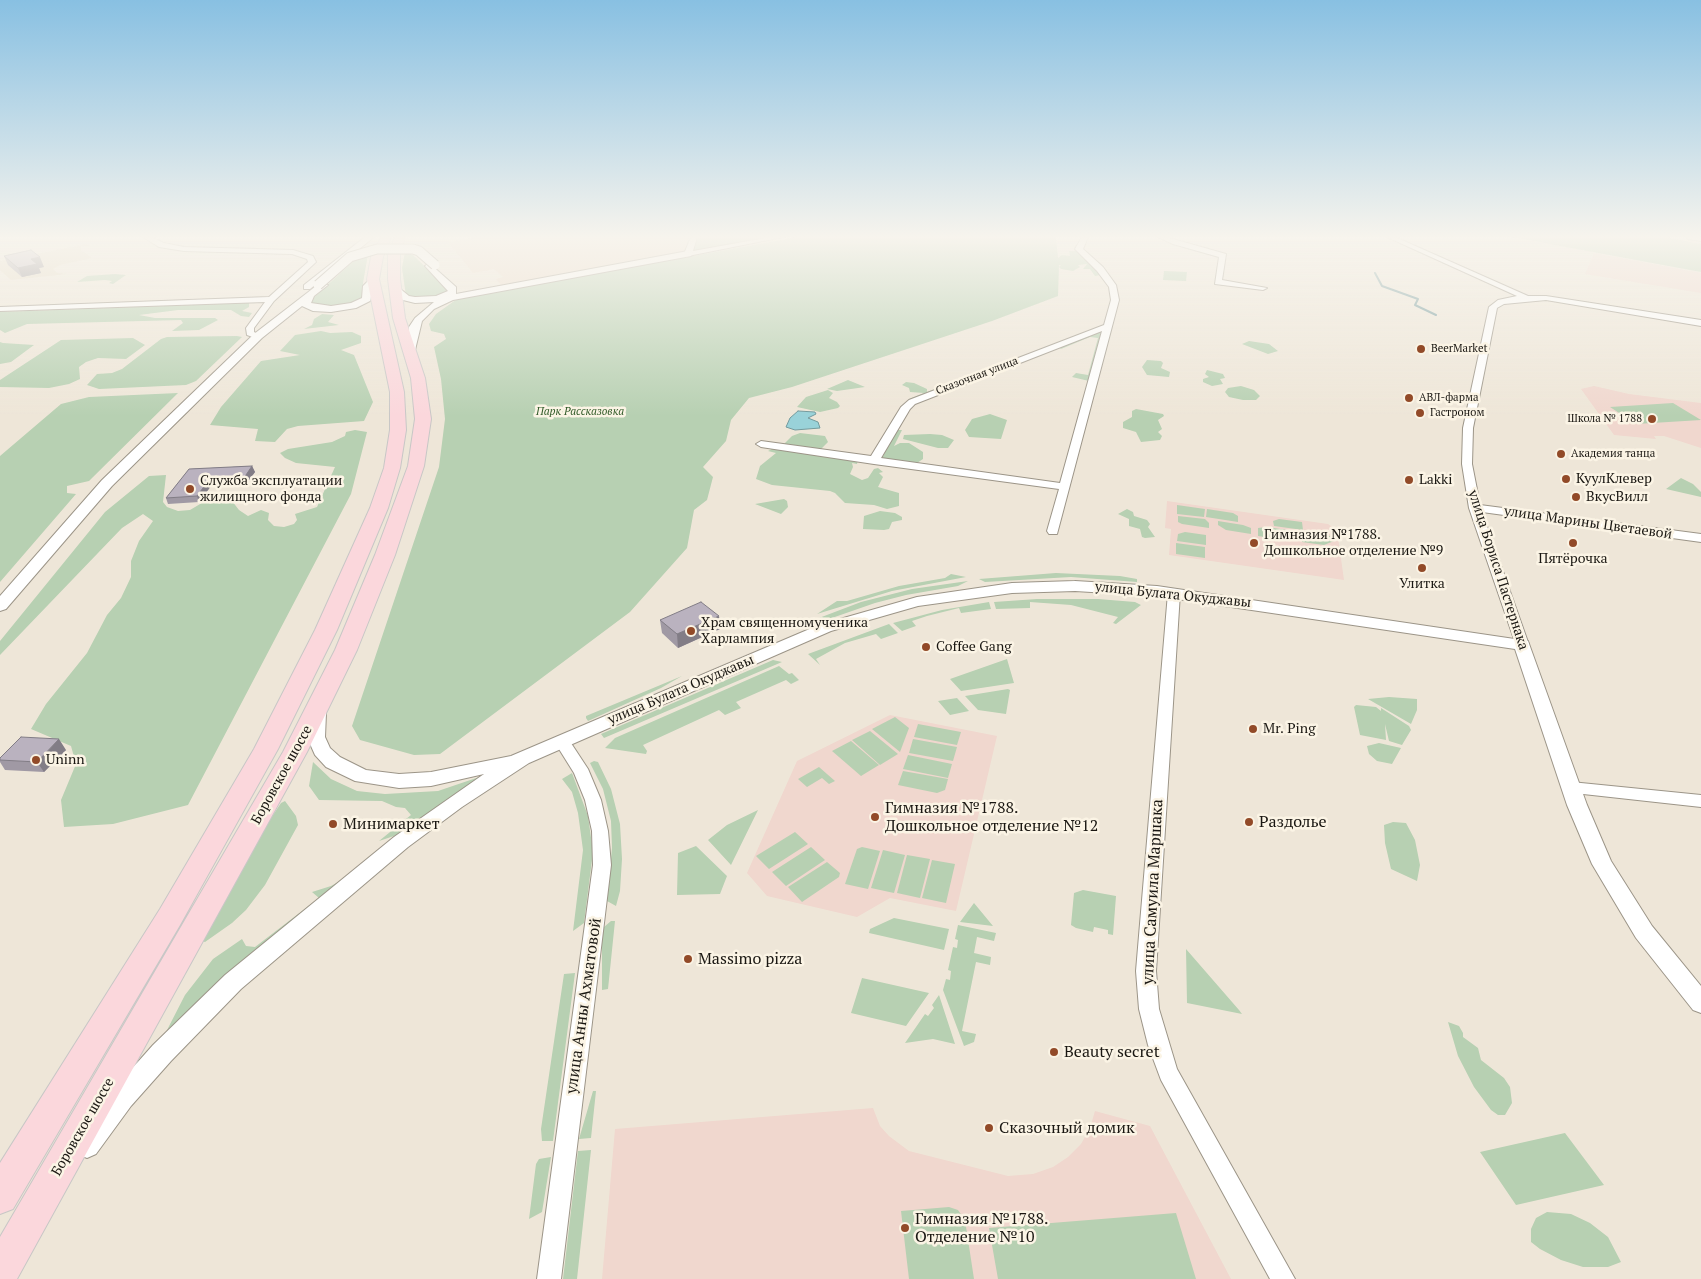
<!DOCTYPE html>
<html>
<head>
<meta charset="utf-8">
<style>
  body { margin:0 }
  canvas { display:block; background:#eee6d8 }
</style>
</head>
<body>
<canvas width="1701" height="1279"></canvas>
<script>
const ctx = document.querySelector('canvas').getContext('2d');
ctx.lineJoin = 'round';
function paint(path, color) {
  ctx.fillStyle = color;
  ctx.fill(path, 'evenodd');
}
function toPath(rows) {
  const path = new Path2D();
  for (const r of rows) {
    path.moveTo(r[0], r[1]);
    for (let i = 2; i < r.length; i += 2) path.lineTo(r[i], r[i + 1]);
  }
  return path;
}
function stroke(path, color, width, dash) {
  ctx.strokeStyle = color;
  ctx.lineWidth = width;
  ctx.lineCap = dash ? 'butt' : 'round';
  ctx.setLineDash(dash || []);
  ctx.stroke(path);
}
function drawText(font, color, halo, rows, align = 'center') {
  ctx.font = font + ' "PT Serif",serif';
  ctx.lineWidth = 5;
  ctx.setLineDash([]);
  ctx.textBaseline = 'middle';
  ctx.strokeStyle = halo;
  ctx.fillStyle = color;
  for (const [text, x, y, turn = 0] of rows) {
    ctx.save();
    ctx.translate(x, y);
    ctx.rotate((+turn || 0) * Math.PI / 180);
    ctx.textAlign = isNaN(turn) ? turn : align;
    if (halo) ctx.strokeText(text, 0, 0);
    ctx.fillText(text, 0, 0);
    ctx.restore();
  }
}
const commercial = toPath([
  [472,237,689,237,684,255,501,285,496,279,503,277,494,269,473,273,448,242,473,238]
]);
const built = toPath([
  [87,244,89,245,81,247,81,250,92,258,60,265,53,269,57,273,67,274,11,280,0,270,0,261]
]);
const education = toPath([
  [1594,253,1701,273,1701,293,1585,274],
  [1594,386,1629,394,1701,403,1701,448,1664,436,1654,436,1656,439,1614,435,1581,389],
  [1167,501,1328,524,1337,530,1344,580,1169,555,1171,529,1165,528],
  [890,715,997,736,956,911,890,898,857,917,767,896,747,873,797,761],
  [873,1108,880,1126,889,1136,909,1151,1008,1176,1033,1174,1053,1167,1068,1157,1081,1144,1090,1128,1095,1111,1150,1126,1231,1279,602,1279,615,1129]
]);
const green = toPath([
  [689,237,786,237,697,255,684,255],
  [797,237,1056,237,1058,258,1062,255,1070,256,1069,251,1077,251,1100,275,1095,276,1090,269,1083,269,1087,264,1078,265,1080,267,1073,271,1061,269,1059,267,1061,265,1059,265,1058,296,992,321,792,387,749,398,731,420,726,441,703,467,713,477,707,500,694,510,687,548,630,612,440,754,414,755,360,740,352,726,439,467,445,419,441,379,434,347,446,339,444,334,431,331,429,324,436,314,457,299],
  [1512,237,1665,237,1701,244,1701,272],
  [405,251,413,255,448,289,445,295,420,300,406,296,402,268],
  [368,254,363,283,364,297,344,306,315,306,310,302,311,300,357,258],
  [1164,271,1187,272,1186,281,1163,280],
  [115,274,126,275,113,284,109,283,112,281,105,280,77,282,87,276],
  [249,303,249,307,242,311,252,313,249,317,241,316,231,310,178,310,139,315,155,318,215,318,218,320,199,330,172,331,183,323,181,320,27,324,5,333,0,330,0,312],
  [322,314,334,315,328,322,339,325,304,329,312,325,314,319],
  [321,331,330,333,352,332,361,336,361,343,341,350,354,355,373,402,364,421,298,426,287,429,275,442,255,441,258,429,210,425,221,407,261,361,300,355,280,351,295,335],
  [1103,331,1089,381,1072,377,1076,373,1088,375,1098,338,1090,337,1061,349,1059,347],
  [237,336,242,337,196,381,186,385,99,389,87,385,97,374,112,373,122,369,161,339,167,337],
  [133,338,145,345,126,359,98,358,86,362,79,367,80,379,69,384,49,388,0,387,0,380,61,340],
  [1249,341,1269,344,1278,351,1268,354,1242,344],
  [0,342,3,343,34,345,11,362,0,364],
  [1147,360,1161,361,1163,363,1161,368,1170,372,1169,377,1147,375,1142,367],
  [1207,370,1223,374,1225,378,1220,379,1223,384,1212,386,1203,382,1203,379,1209,377,1205,374],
  [967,377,912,399,909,399,924,393,910,392,909,388,902,385,906,382,914,383,927,389,927,392],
  [848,380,865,387,837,391,827,389],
  [1241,386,1254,390,1260,396,1256,400,1243,400,1229,397,1225,392,1228,388],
  [828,390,833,393,829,398,837,402,840,406,838,408,820,412,797,407,806,397],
  [178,393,89,481,67,486,67,493,76,494,0,582,0,456,61,404,89,397],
  [1673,403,1701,420,1636,424,1610,407],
  [1136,409,1163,414,1164,416,1158,420,1162,429,1158,432,1162,436,1160,440,1141,442,1136,432,1123,428,1123,422,1132,417,1132,411],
  [990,414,1007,420,1001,439,969,437,965,430,972,419],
  [355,430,367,432,351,494,188,805,113,824,64,827,61,800,76,764,71,746,31,729,46,704,87,653,107,615,121,598,131,577,131,561,139,541,153,521,143,514,122,528,0,655,0,641,105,512,149,476,166,475,163,502,167,507,178,511,190,510,212,497,223,493,232,493,232,501,239,510,248,516,261,510,269,513,268,520,274,526,284,527,294,524,297,520,295,514,317,507,335,467,296,463,285,458,280,453,288,449,332,442,345,436,346,432],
  [897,430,902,430,894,446,900,443,909,443,923,452,923,459,917,463,948,467,882,458],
  [800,433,825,436,828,442,821,449,850,453,762,442,784,444,792,436],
  [930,434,942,435,954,440,948,448,938,448,903,439,904,435],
  [772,449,858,460,857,464,852,463,853,467,850,474,862,480,868,478,874,469,878,468,883,472,879,473,883,477,878,487,899,493,899,506,887,509,874,505,845,503,835,493,830,491,772,485,756,479,760,466,776,453,768,451],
  [1681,478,1693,484,1701,492,1701,497,1666,489],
  [784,499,787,501,788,507,781,514,755,504],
  [1177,505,1205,509,1204,517,1177,514],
  [1127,509,1133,512,1134,516,1147,520,1150,524,1148,527,1155,537,1145,538,1142,537,1140,529,1129,526,1129,519,1118,514],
  [1207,509,1233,513,1238,516,1238,522,1206,517],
  [880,511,895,513,902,517,902,520,892,522,889,529,884,530,863,529,864,516],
  [1178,516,1205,519,1209,523,1209,528,1182,524,1178,522],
  [1279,519,1302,522,1303,530,1274,526,1273,521],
  [1218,521,1243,525,1251,528,1251,534,1226,530,1218,525],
  [1267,527,1294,531,1294,533,1278,539,1258,536,1258,528],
  [1185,532,1206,535,1206,545,1177,541,1178,534],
  [1301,532,1330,536,1334,538,1334,541,1324,545,1302,542],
  [1176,543,1205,547,1205,558,1176,554],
  [1056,573,1120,576,1137,579,1137,582,1071,577,985,582,979,579],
  [951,574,966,577,892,591,817,614,837,601,847,601,899,586,945,578],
  [968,581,958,586,906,595,875,603,829,619,819,618,861,602,912,589],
  [1037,599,1098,599,1135,602,1141,605,1116,624,1113,623,1118,617,1071,605,1030,602,1030,608,996,609,994,602],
  [989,602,991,609,961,613,959,608,927,616,912,621,916,626,902,631,893,623,942,610],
  [889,624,898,633,881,639,876,634,845,643,816,659,820,665,808,654],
  [1007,659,1014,683,961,691,950,679],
  [773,660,782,662,604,738,601,734],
  [779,666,789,674,792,673,799,680,791,684,786,680,736,702,741,708,725,715,719,710,643,745,647,751,646,754,605,748,615,738],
  [682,676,661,688,588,721,586,718,586,716],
  [1008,689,1010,690,1006,714,978,710,965,696],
  [1389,697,1417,699,1417,710,1411,724,1368,699],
  [957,698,969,711,950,715,938,701],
  [1356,705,1376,707,1381,711,1381,708,1409,726,1411,730,1402,745,1389,741,1385,724,1386,740,1360,735,1354,707],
  [895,717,909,728,900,752,872,729],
  [918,724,961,732,957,745,914,737],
  [870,731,898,754,880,765,852,740],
  [913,739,957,747,953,761,909,753],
  [851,741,879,765,861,776,832,751],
  [1379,743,1401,748,1392,764,1377,761,1369,754,1367,746],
  [908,755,952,764,948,778,903,769],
  [594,761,598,762,611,789,620,824,622,859,620,891,616,906,607,901,612,848,611,821,603,789,590,763],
  [313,762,331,779,357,791,385,794,438,791,491,773,400,834,379,841,411,815,405,808,396,807,382,801,319,800,309,786],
  [819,767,835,781,829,784,822,778,807,787,798,779],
  [903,771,948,779,945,790,937,793,898,785],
  [572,773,588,816,593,852,584,923,573,931,583,850,578,813,572,792,562,779],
  [285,801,296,816,298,825,265,885,246,910,232,923,205,942,202,941,269,821,281,803],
  [758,810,731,865,708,840,727,825],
  [1393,822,1406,823,1415,840,1420,865,1417,881,1391,869,1385,843,1384,825],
  [795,832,808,844,769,869,756,856],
  [696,846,727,876,720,894,677,895,678,853],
  [811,847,825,860,786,886,772,872],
  [862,847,880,851,868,889,845,884,857,849],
  [883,850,905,855,894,893,871,888],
  [907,855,930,859,920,898,897,893],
  [932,860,955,864,946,903,922,898],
  [827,862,840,873,839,877,802,902,788,887],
  [347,877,165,1034,185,995,213,959,242,939,246,946,255,947,319,898,312,892,331,886],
  [1083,890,1116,896,1113,935,1108,934,1108,930,1094,927,1093,932,1076,928,1071,925,1074,893],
  [974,903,993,926,960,922],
  [894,918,949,929,944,950,869,933,870,929],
  [611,921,615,921,608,989,602,990,602,933,604,927],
  [958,925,996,933,994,941,977,937,974,953,991,957,990,965,976,962,962,1031,976,1034,974,1042,964,1046,943,990,946,979,950,980,951,971,948,970,953,947,957,948,958,940,955,939],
  [1186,949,1239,1010,1242,1014,1187,1003],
  [575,973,553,1141,542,1141,541,1129,564,974],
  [862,978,929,993,906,1026,851,1013],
  [939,995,955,1044,933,1039,905,1043,925,1014,928,1016,934,1008,932,1005],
  [1448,1022,1459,1026,1463,1033,1463,1037,1478,1048,1481,1060,1504,1078,1510,1087,1512,1103,1505,1115,1498,1115,1491,1110,1474,1087,1458,1056],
  [593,1091,596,1091,591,1138,579,1139],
  [1565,1133,1604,1185,1516,1205,1480,1152],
  [591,1150,577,1279,563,1279,578,1151],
  [551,1157,542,1212,529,1219,536,1164,539,1159],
  [949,1207,958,1210,965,1220,974,1279,909,1279,901,1211],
  [1547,1212,1571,1214,1590,1223,1608,1237,1621,1262,1608,1267,1583,1267,1561,1260,1540,1249,1531,1242,1531,1229,1536,1218],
  [1176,1213,1196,1279,998,1279,989,1228]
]);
const water = toPath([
  [798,411,815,412,816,414,808,418,818,422,820,428,795,430,786,427,790,418,798,411]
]);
const stream = toPath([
  [1375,273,1382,286,1418,299,1415,305,1436,315]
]);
const minor = toPath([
  [143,237,151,237,164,243,184,247,293,250,313,256,316,262,274,301,254,328,254,332,262,336,258,339,247,335,246,328,265,302,0,311,0,307,269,297,308,262,307,259,292,254,184,251,159,247,143,237],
  [691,237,697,237,693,251,771,237,783,237,688,256,684,254,691,237],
  [1082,237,1088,237,1083,249,1103,267,1116,285,1119,300,1057,534,1049,534,1047,531,1059,489,874,464,761,447,756,444,761,441,871,456,901,407,909,400,1104,325,1111,300,1109,287,1097,271,1075,249,1082,237],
  [1102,331,1060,483,881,458,910,409,915,404,1102,331],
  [1158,237,1166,237,1226,254,1222,280,1267,288,1263,290,1215,284,1219,257,1173,244,1158,237],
  [1387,237,1395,237,1528,296,1546,296,1701,320,1701,326,1546,300,1504,304,1497,308,1473,428,1472,464,1480,505,1701,534,1701,542,1482,512,1529,645,1522,649,1517,648,1469,508,1462,464,1463,428,1489,307,1498,300,1517,296,1387,237],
  [1174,589,1180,593,1156,971,1159,1009,1177,1069,1295,1279,1270,1279,1161,1080,1148,1045,1139,1009,1136,971,1168,593,1174,589],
  [562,736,567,737,588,769,601,800,608,831,611,865,561,1279,537,1279,593,865,592,831,585,800,574,773,554,741,557,737,562,736],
  [1571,782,1701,795,1701,807,1565,792,1563,788,1565,784,1571,782]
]);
const tertiary = toPath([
  [365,237,374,237,310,289,304,289,304,285,365,237],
  [1687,237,1701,237,1701,241,1688,239,1687,237],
  [688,251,692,254,691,256,453,300,434,309,422,321,415,350,410,353,405,350,409,339,409,327,415,318,434,302,415,303,403,300,390,289,398,287,409,296,415,297,436,296,448,291,425,266,429,263,456,287,456,294,688,251],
  [373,276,378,279,373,286,370,301,356,308,331,312,313,311,302,306,262,338,112,486,6,609,0,611,0,596,102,480,254,334,320,283,328,285,314,296,311,303,331,306,351,303,362,298,363,286,373,276],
  [1075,581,1157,586,1528,641,1587,805,1611,861,1652,926,1701,986,1701,1013,1693,1010,1636,938,1592,864,1567,805,1515,649,1157,596,1075,591,1012,593,918,606,831,631,529,763,462,807,408,847,241,989,171,1061,131,1106,96,1154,87,1158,78,1154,74,1145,78,1136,113,1090,153,1045,225,975,394,837,484,774,431,786,399,788,355,781,326,767,315,755,307,737,308,713,311,709,317,707,323,709,326,713,325,737,330,748,340,757,366,770,399,774,431,772,511,756,819,625,917,597,1012,583,1075,581]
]);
const primary = toPath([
  [381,237,391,237,383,257,379,279,404,392,406,430,400,468,388,508,337,630,278,749,180,925,13,1209,0,1214,0,1163,160,909,254,749,315,630,370,508,384,468,390,430,390,392,367,279,371,257,381,237],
  [395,237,405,237,400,255,400,279,405,318,425,378,431,419,424,466,395,555,357,650,307,752,17,1279,0,1279,0,1237,283,752,335,650,375,555,408,466,415,419,411,378,393,318,388,279,388,255,395,237]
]);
const tertiaryBridge = toPath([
  [318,285,350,257,377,249,413,249,419,251,435,265]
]);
const wall = toPath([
  [4,256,44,267,39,268,41,273,22,277,8,265],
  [252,466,255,472,246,484,211,486,199,502,168,504,166,498,189,469],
  [719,616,720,629,678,648,662,633,660,620],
  [66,750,44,772,5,770,0,762,0,758]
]);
const shadedWall = toPath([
  [40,257,44,267,39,268,41,273,22,277,18,268,31,259],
  [252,466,255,472,246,484,244,478],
  [209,480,211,486,199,502,197,496],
  [719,616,720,629,678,648,677,634],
  [59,739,66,750,44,772,37,762]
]);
const building = toPath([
  [31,250,40,257,31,259,37,264,18,268,4,256,31,250],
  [252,466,244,478,209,480,197,496,166,498,189,469,252,466],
  [701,602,719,616,677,634,660,620,701,602],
  [21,737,59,739,37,762,0,760,0,758,21,737]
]);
const markers = [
  [1421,349,5,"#924a28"],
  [1409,398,5,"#924a28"],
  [1420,413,5,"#924a28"],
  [1652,419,5,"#924a28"],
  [1561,454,5,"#924a28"],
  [1566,479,5,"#924a28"],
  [1409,480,5,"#924a28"],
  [190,489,5,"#924a28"],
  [1576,497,5,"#924a28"],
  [1254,543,5,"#924a28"],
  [1573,543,5,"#924a28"],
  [1422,568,5,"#924a28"],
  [691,631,5,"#924a28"],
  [926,647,5,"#924a28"],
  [1253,729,5,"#924a28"],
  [36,760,5,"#924a28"],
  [875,817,5,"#924a28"],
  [1249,822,5,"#924a28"],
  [333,824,5,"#924a28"],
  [688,959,5,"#924a28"],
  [1054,1052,5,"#924a28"],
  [989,1128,5,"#924a28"],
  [905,1228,5,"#924a28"]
];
const farPoinames = [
  ["BeerMarket",1431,349],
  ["АВЛ-фарма",1419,398],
  ["Гастроном",1430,413],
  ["Школа № 1788",1642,419,"right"],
  ["Академия танца",1571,454]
];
const farStreetnames = [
  ["Сказочная улица",977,376,-21]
];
const farParknames = [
  ["Парк Рассказовка",580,412]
];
const poiNames = [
  ["КуулКлевер",1576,479],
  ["Lakki",1419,480],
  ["Служба эксплуатации",200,481],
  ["жилищного фонда",200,497],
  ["ВкусВилл",1586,497],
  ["Гимназия №1788.",1264,535],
  ["Дошкольное отделение №9",1264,551],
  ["Пятёрочка",1573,559,"center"],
  ["Улитка",1422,584,"center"],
  ["Храм священномученика",701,623],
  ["Харлампия",701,639],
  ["Coffee Gang",936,647],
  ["Mr. Ping",1263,729],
  ["Uninn",46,760]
];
const streetNames = [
  ["улица Марины Цветаевой",1588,523,8],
  ["улица Бориса Пастернака",1498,570,72],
  ["улица Булата Окуджавы",1173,595,6],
  ["улица Булата Окуджавы",681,690,-23],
  ["Боровское шоссе",282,775,-61],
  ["Боровское шоссе",83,1127,-60]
];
const nearPoinames = [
  ["Гимназия №1788.",885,808],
  ["Дошкольное отделение №12",885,826],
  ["Раздолье",1259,822],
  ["Минимаркет",343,824],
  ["Massimo pizza",698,959],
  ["Beauty secret",1064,1052],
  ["Сказочный домик",999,1128],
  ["Гимназия №1788.",915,1219],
  ["Отделение №10",915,1237]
];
const nearStreetnames = [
  ["улица Самуила Маршака",1153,892,-87],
  ["улица Анны Ахматовой",584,1006,-82]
];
paint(commercial, '#ecdac9');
paint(built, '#e4d9c3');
paint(education, '#f0d7ce');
paint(green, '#b7d0b2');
paint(water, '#99d2d9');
stroke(water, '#739a9d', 1);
stroke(stream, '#739a9d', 2);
stroke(minor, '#9c9588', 2);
stroke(tertiary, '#9c9588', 2);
stroke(primary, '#c8c7c6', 2);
paint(minor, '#fff');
paint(tertiary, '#fff');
paint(primary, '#fbd7dc');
stroke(tertiaryBridge, '#9c9588', 11, []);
stroke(tertiaryBridge, '#fff', 9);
paint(wall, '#a099a4');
paint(shadedWall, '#827d86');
paint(building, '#bab2bf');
stroke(building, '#827d86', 1);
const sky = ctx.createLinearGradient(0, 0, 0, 416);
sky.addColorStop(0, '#88c0e2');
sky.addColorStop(0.57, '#f7f4ed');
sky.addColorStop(1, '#f7f4ed00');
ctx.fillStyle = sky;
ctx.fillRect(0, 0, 1701, 416);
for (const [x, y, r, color] of markers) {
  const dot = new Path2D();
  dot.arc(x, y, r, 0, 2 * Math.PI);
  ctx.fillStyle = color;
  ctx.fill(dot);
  stroke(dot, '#fbf4e5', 2);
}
drawText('11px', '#1a1712', '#fbf4e5', farPoinames, 'left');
drawText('11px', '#1a1712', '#fbf4e5', farStreetnames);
drawText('italic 11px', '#325b29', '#fbf4e5', farParknames);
drawText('14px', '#1a1712', '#fbf4e5', poiNames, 'left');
drawText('14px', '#1a1712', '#fbf4e5', streetNames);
drawText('16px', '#1a1712', '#fbf4e5', nearPoinames, 'left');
drawText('16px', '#1a1712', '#fbf4e5', nearStreetnames);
</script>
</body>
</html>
